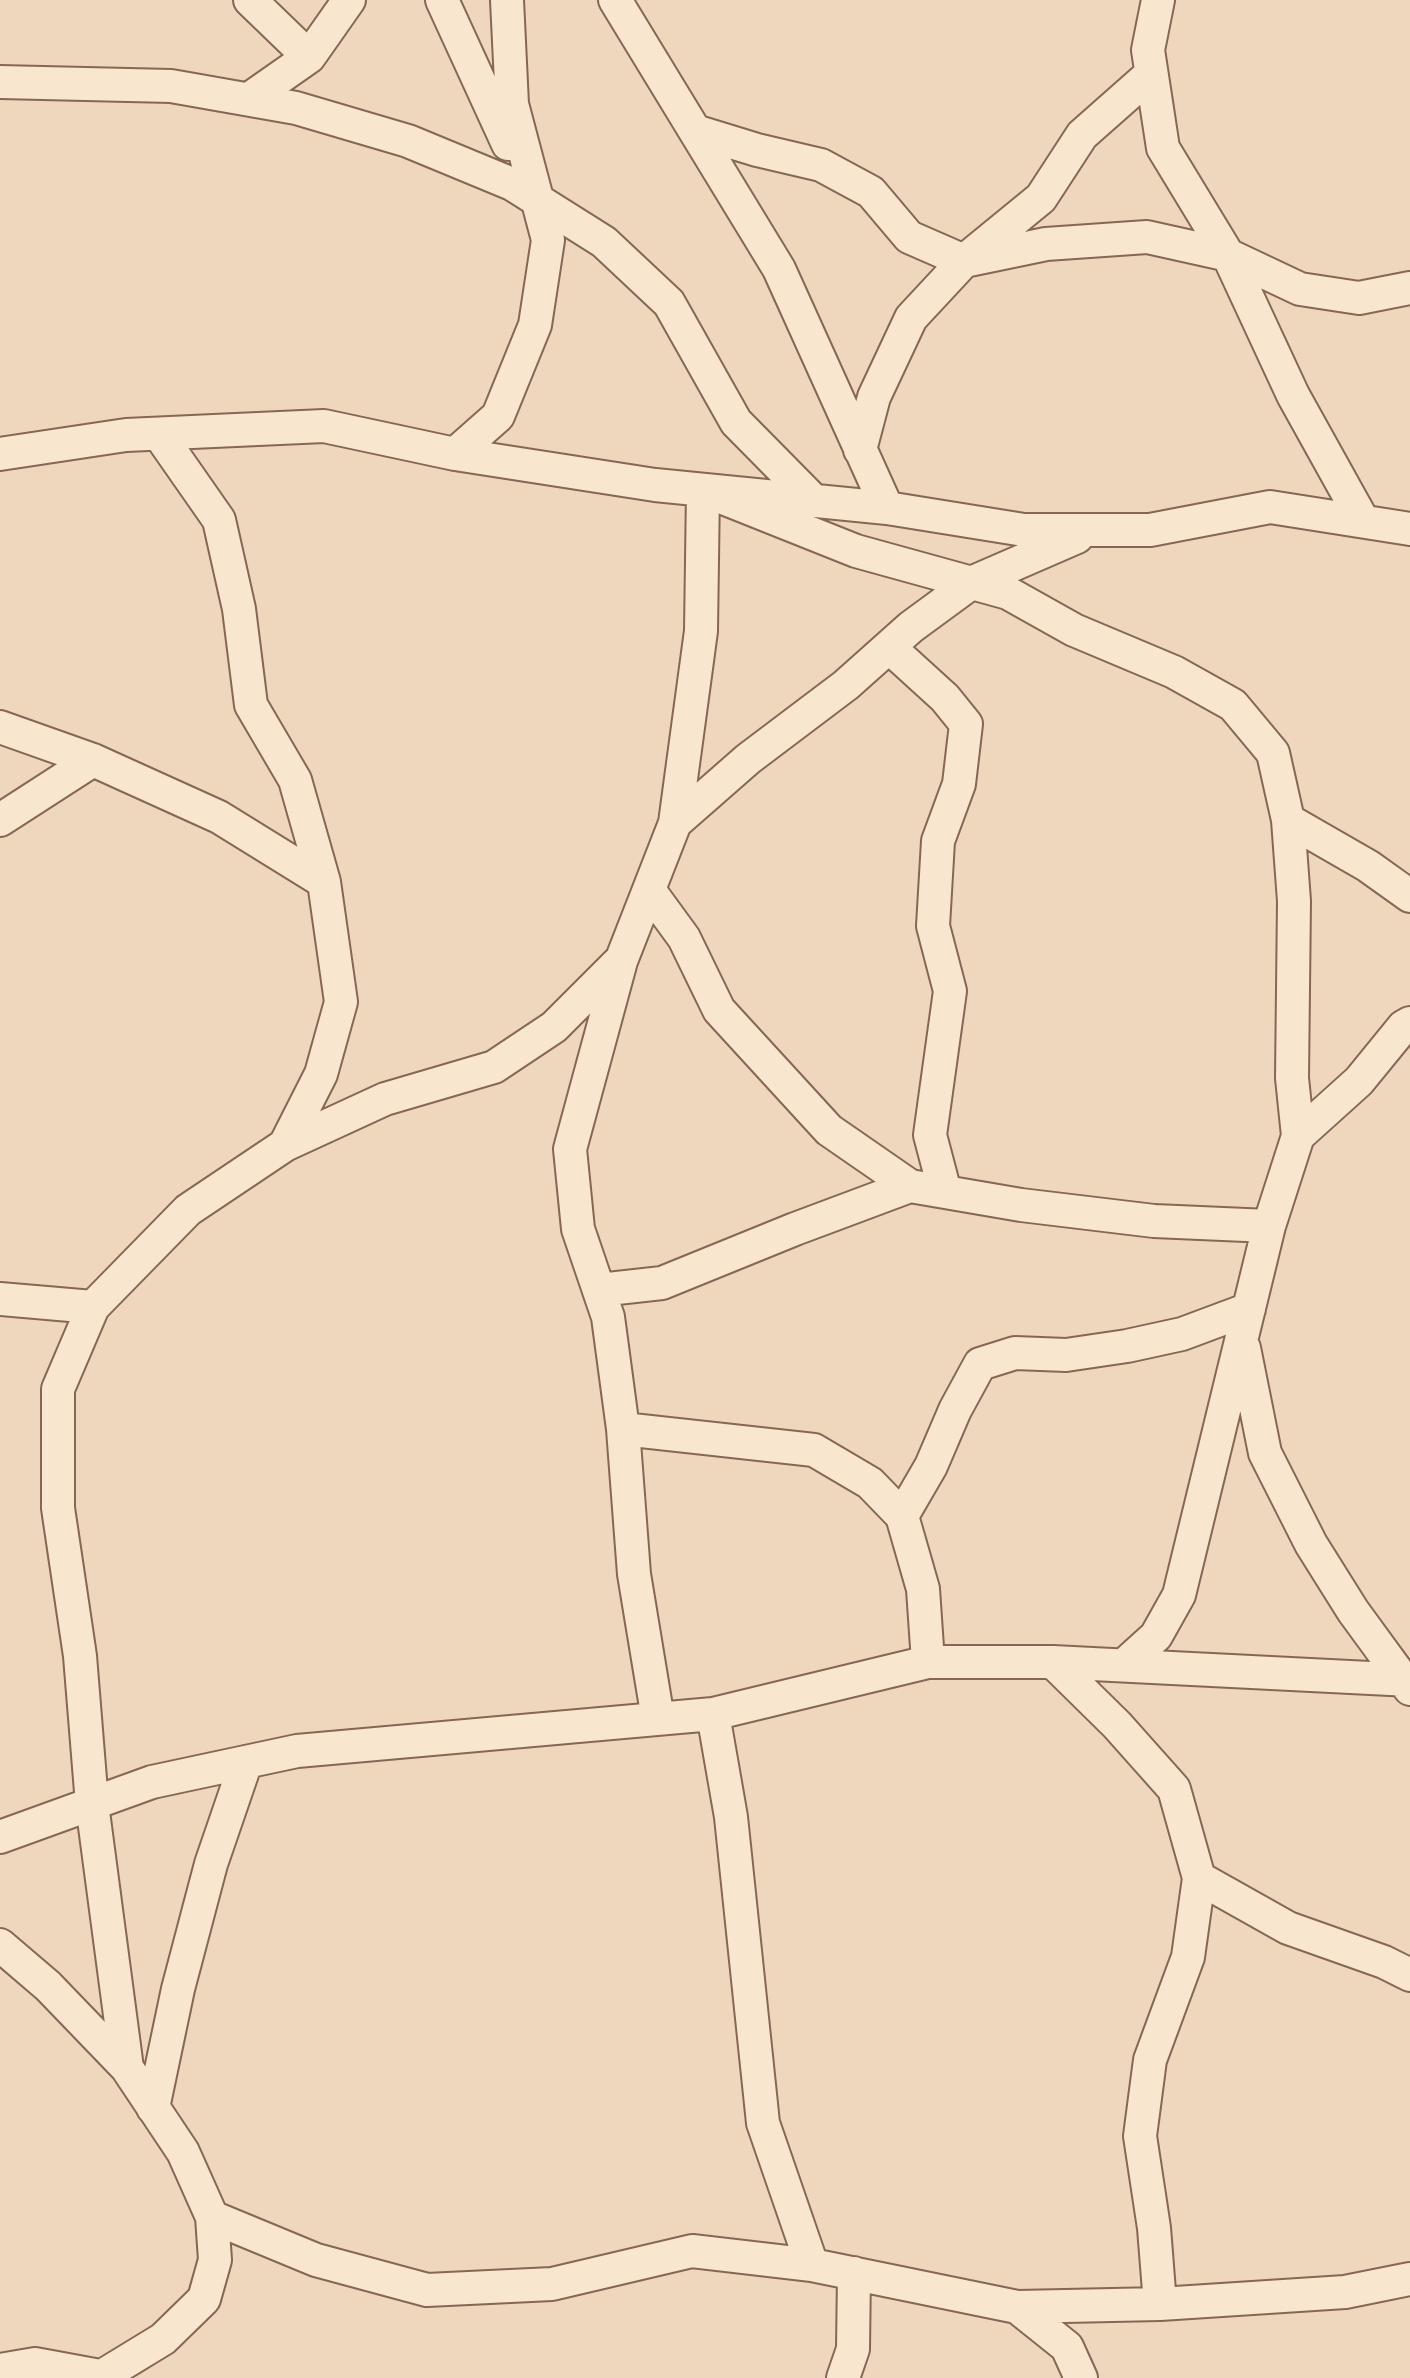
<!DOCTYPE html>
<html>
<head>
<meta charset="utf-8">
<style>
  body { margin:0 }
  canvas { display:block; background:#eed7bc }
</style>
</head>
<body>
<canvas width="1410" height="2378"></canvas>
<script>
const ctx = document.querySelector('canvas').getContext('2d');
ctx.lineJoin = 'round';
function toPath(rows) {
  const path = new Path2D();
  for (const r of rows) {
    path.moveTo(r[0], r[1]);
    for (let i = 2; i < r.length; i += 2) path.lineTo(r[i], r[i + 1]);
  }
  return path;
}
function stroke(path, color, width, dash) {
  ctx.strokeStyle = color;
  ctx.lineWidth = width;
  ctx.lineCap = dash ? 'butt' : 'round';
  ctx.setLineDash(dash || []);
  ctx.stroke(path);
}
const minor = toPath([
  [250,0,309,57],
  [442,0,508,144],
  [615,0,779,269,887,508],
  [1158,0,1148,50,1163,148,1228,255,1293,395,1363,521],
  [0,82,171,86,296,108,408,141,512,184,604,242,669,303,736,422,814,501],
  [249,99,309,57,349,0],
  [695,131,757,150,821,165,871,192,909,237,964,261,1046,244,1147,237,1228,255,1300,289,1359,298,1410,288],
  [159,434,219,520,239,609,251,705,295,780,324,882,341,1002,321,1074,285,1145],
  [860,450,874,397,911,318,964,261,1041,198,1082,135,1151,74],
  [0,454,126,435,324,426,455,454,655,485,887,508,1024,530,1150,530,1270,507,1410,529],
  [455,454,498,416,535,325,548,240,512,104,507,0],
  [889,647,945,698,966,724,959,784,938,841,933,926,950,991,930,1135,945,1192],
  [0,727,93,760,219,817,324,882],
  [0,820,93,760],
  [1288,820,1368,866,1410,896],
  [675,823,748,759,846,685,911,627,971,583,1077,537],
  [649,890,684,938,719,1010,829,1130,910,1186,1021,1205,1154,1221,1269,1226],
  [599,1290,662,1283,795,1229,910,1186],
  [0,1299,93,1307],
  [1244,1348,1265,1453,1311,1544,1353,1611,1410,1689],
  [623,1429,814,1450,870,1483,902,1516,923,1589,928,1662],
  [902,1516,931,1466,955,1410,980,1364,1015,1353,1066,1355,1127,1346,1182,1334,1249,1309],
  [1053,1662,1117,1725,1174,1789,1199,1878,1188,1957,1150,2060,1140,2136,1154,2228,1160,2304],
  [1124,1665,1156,1636,1179,1595,1269,1226,1298,1136,1359,1081,1403,1027,1410,1023],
  [713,1714,731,1817,763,2123,812,2265],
  [658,1719,634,1574,623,1429,608,1317,578,1229,570,1149,621,961,675,823,701,631,703,490,856,551,1008,593,1074,630,1174,672,1233,705,1273,753,1288,820,1294,901,1292,1078,1298,1136],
  [0,1837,152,1782,297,1751,713,1714,928,1662,1053,1662,1410,1680],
  [1199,1878,1288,1928,1384,1962,1410,1975],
  [0,1945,48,1986,127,2068,183,2152,212,2217,215,2260,204,2299,163,2339,99,2378],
  [127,2068,92,1804,80,1656,58,1508,58,1389,93,1307,188,1210,285,1145,385,1099,494,1067,554,1027,618,963],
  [153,2108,178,1989,211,1864,246,1762],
  [212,2217,316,2260,427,2290,552,2284,692,2251,812,2265,1017,2307,1160,2304,1345,2292,1410,2279],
  [1017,2307,1067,2347,1081,2378],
  [0,2370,35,2364,100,2376],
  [843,2378,853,2349,854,2273]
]);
stroke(minor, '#866755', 36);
stroke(minor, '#f9e6cf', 32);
</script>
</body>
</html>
